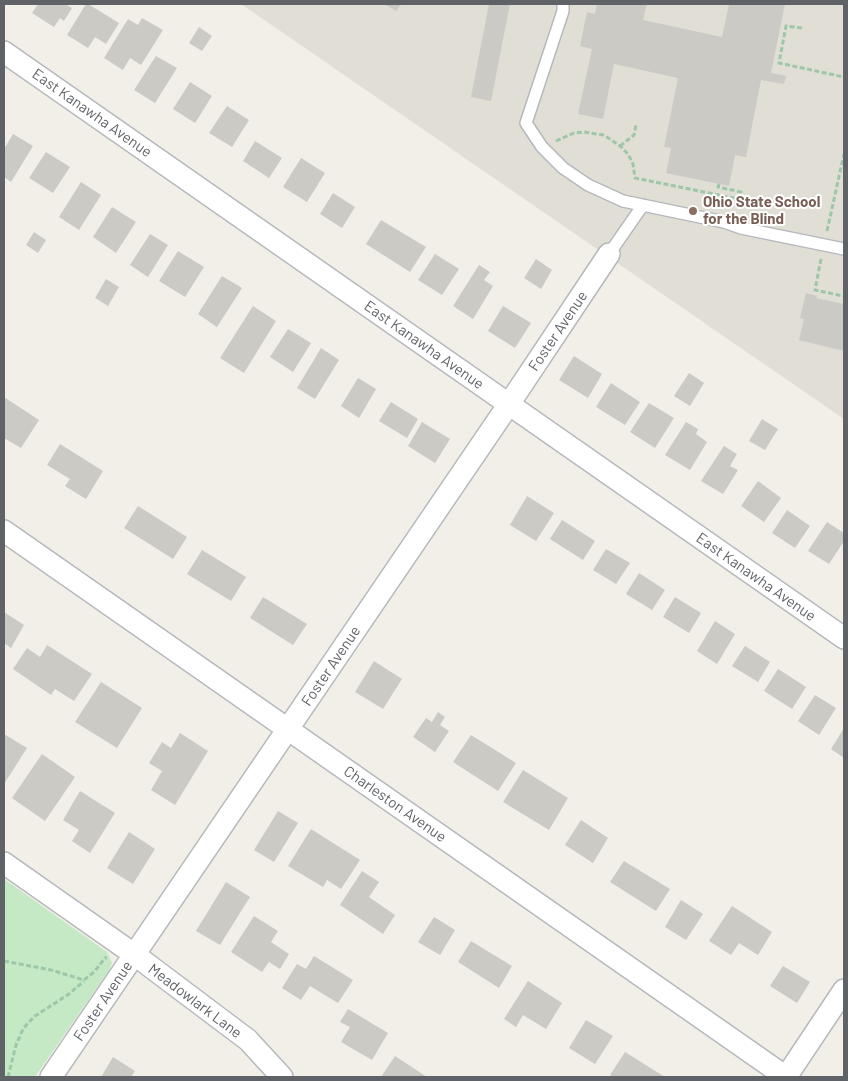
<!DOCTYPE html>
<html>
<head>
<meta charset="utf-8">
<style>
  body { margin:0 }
  #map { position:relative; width:848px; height:1081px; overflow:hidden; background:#f1efe8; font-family:Barlow,sans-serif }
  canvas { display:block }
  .frame { position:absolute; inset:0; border:5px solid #5f6368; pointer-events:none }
</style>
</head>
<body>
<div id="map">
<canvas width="848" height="1081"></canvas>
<div class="frame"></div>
</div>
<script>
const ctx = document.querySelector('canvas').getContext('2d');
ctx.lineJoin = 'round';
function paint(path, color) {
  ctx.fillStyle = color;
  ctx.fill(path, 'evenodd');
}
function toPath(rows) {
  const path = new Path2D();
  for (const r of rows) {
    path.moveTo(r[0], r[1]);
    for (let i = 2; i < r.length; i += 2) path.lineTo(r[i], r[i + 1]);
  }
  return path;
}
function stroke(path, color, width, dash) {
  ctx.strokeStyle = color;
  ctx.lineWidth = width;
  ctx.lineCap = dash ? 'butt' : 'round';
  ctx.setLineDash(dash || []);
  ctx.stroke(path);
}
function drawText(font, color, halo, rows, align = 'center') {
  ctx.font = font + ' Barlow,sans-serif';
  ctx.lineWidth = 4;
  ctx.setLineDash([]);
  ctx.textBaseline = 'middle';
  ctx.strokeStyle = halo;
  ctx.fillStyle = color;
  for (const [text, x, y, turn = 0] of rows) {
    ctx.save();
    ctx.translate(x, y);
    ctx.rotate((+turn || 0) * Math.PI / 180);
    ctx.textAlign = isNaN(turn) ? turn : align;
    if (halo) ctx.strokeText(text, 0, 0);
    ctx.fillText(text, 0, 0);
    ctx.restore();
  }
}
const education = toPath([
  [241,4,844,4,844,419]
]);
const green = toPath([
  [4,879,107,952,112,963,109,970,35,1077,4,1077]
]);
const building = toPath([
  [38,4,65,4,72,8,64,21,60,18,54,27,32,13],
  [86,4,88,4,119,23,106,44,95,37,88,48,67,35],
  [384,4,401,4,396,11],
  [489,4,510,4,491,101,471,97],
  [597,4,647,4,643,20,722,37,729,4,785,4,771,73,786,76,784,84,761,80,746,157,735,155,729,186,666,173,671,148,664,147,678,78,614,64,603,119,578,114,592,49,580,46,587,12,595,14],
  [142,18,163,30,141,65,130,58,123,70,104,58,128,19,138,25],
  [199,27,212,36,202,51,189,43],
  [156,56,177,68,155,103,134,90],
  [190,82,212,96,195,123,173,109],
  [227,106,249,120,232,147,209,133],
  [13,134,33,146,11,182,4,177,4,149],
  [255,141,282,158,269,178,243,161],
  [46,152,70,167,53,193,29,178],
  [301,158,325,173,307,202,283,187],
  [81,182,101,195,79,230,59,217],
  [333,193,355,207,342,228,320,214],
  [112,207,136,222,116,253,93,237],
  [381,220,426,247,410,272,366,244],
  [34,232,46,240,38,253,26,245],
  [150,234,168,245,148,277,130,265],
  [178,251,204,267,185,297,159,281],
  [435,254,459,269,442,295,418,280],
  [536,259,552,270,541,289,524,278],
  [479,265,490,272,484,280,493,286,473,319,453,306],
  [222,276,242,288,217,327,198,314],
  [106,279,119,287,108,306,95,298],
  [806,293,817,296,816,298,844,304,844,351,799,340,804,319,800,318],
  [253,306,276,321,244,373,220,358],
  [503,306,531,323,515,348,488,331],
  [288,329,311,343,293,372,270,357],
  [321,348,339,360,315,399,297,388],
  [574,356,602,374,588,398,559,380],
  [689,373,704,383,690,406,674,396],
  [358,378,376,389,359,418,341,406],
  [611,383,640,402,625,425,596,407],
  [4,397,39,420,21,448,4,438],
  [391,402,418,419,407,438,379,421],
  [649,403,674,418,655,448,630,432],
  [762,419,778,429,765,450,749,441],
  [422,422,450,439,435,463,408,446],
  [686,422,698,429,696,434,707,442,690,470,665,455],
  [60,444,103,471,86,499,65,486,70,479,47,465],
  [724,446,737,454,730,466,738,470,723,494,701,481],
  [758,481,781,498,764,522,741,506],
  [527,496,554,513,536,541,510,525],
  [138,506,187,537,173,559,124,528],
  [787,510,810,526,795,548,772,533],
  [562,520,595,541,583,560,550,539],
  [827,522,844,533,844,541,829,564,808,551],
  [606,549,630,563,616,584,593,570],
  [202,550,246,577,231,601,187,574],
  [639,573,665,590,652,610,626,594],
  [263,597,307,624,293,645,250,618],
  [675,597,701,613,689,633,663,617],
  [4,612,24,625,11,648,4,643],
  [715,621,735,634,717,664,697,651],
  [47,645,92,674,74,701,55,689,51,695,13,669,27,648,40,657],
  [745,646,770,662,758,682,732,666],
  [374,661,402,679,383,709,355,692],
  [778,669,806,687,792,709,764,691],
  [101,682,142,708,117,748,75,722],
  [815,695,836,708,819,735,798,721],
  [438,712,445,717,440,725,449,731,435,752,413,737,426,718,432,722],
  [844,728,844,758,831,749],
  [180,733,208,751,175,805,151,790,162,771,149,763,162,742,171,748],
  [4,734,27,748,4,784],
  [471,735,516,763,498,791,453,762],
  [42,754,75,777,45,821,12,798],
  [523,770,568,798,549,830,503,802],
  [80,791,115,813,90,853,72,841,79,830,63,820],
  [278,811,298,823,274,862,254,850],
  [581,820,608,838,593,863,565,845],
  [311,829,360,860,341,889,327,880,323,887,288,866],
  [129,832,155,849,133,884,107,868],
  [624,861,670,889,656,911,610,882],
  [362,871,379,882,369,897,395,915,383,934,340,905],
  [226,882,250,897,220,945,196,931],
  [681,900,703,914,686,940,665,927],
  [732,906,772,932,758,955,739,943,731,955,709,941],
  [254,916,278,931,271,942,289,954,280,969,269,962,262,972,231,952],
  [434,917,455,930,440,955,418,942],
  [471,941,512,966,499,988,458,962],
  [314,956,353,980,338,1003,310,986,301,1000,282,988,297,964,306,969],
  [783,966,810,982,797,1003,770,986],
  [528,981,562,1003,546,1029,523,1015,516,1027,504,1019],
  [348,1009,388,1033,372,1060,341,1042,350,1027,340,1022],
  [586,1020,613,1036,595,1064,569,1048],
  [625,1052,665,1077,614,1077,610,1075],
  [395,1056,427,1077,381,1077],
  [113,1057,135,1071,131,1077,101,1077]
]);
const path = toPath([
  [802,28,786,26,779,63,844,77],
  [556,141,574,133,584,132,603,135,610,139,620,146,628,154,633,164,635,178,739,199],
  [620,146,634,135,636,125],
  [719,184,718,187,741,192,737,208],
  [827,231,844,154],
  [821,259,815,290,843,296],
  [4,961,51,970,84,980,94,972,105,958,107,958],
  [8,1077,16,1045,23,1029,28,1023,35,1016,69,994,84,981]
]);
const lane = toPath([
  [563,4,563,11,526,123,542,147,563,168,588,185,623,201,724,222,741,228,844,249],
  [609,254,643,205]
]);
const street = toPath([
  [4,52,844,638],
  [4,531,786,1077],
  [4,863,135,955,248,1040,282,1077],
  [51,1077,509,404,609,254],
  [786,1077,844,990]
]);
const markers = [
  [693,211,5,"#8d6e63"]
];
const streetNames = [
  ["East Kanawha Avenue",92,113,35],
  ["Foster Avenue",558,331,-56],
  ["East Kanawha Avenue",424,345,35],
  ["East Kanawha Avenue",756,577,35],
  ["Foster Avenue",331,666,-56],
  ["Charleston Avenue",395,804,35],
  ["Foster Avenue",103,1001,-56],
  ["Meadowlark Lane",195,1001,37]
];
const educationNames = [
  ["Ohio State School",703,202],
  ["for the Blind",703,219]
];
paint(education, '#e1ded6');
paint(green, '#c5e8c5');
paint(building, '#cccac5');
stroke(lane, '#b5b8bc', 14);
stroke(street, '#b5b8bc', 24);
stroke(path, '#9cc7a9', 3, [5, 2.5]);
stroke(lane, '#fff', 11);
stroke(street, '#fff', 21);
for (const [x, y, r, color] of markers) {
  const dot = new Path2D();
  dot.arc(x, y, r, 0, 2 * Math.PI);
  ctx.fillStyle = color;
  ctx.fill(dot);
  stroke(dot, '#fff', 2);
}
drawText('15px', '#5f6368', '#fff', streetNames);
drawText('bold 15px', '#785e54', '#fff', educationNames, 'left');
</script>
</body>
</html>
